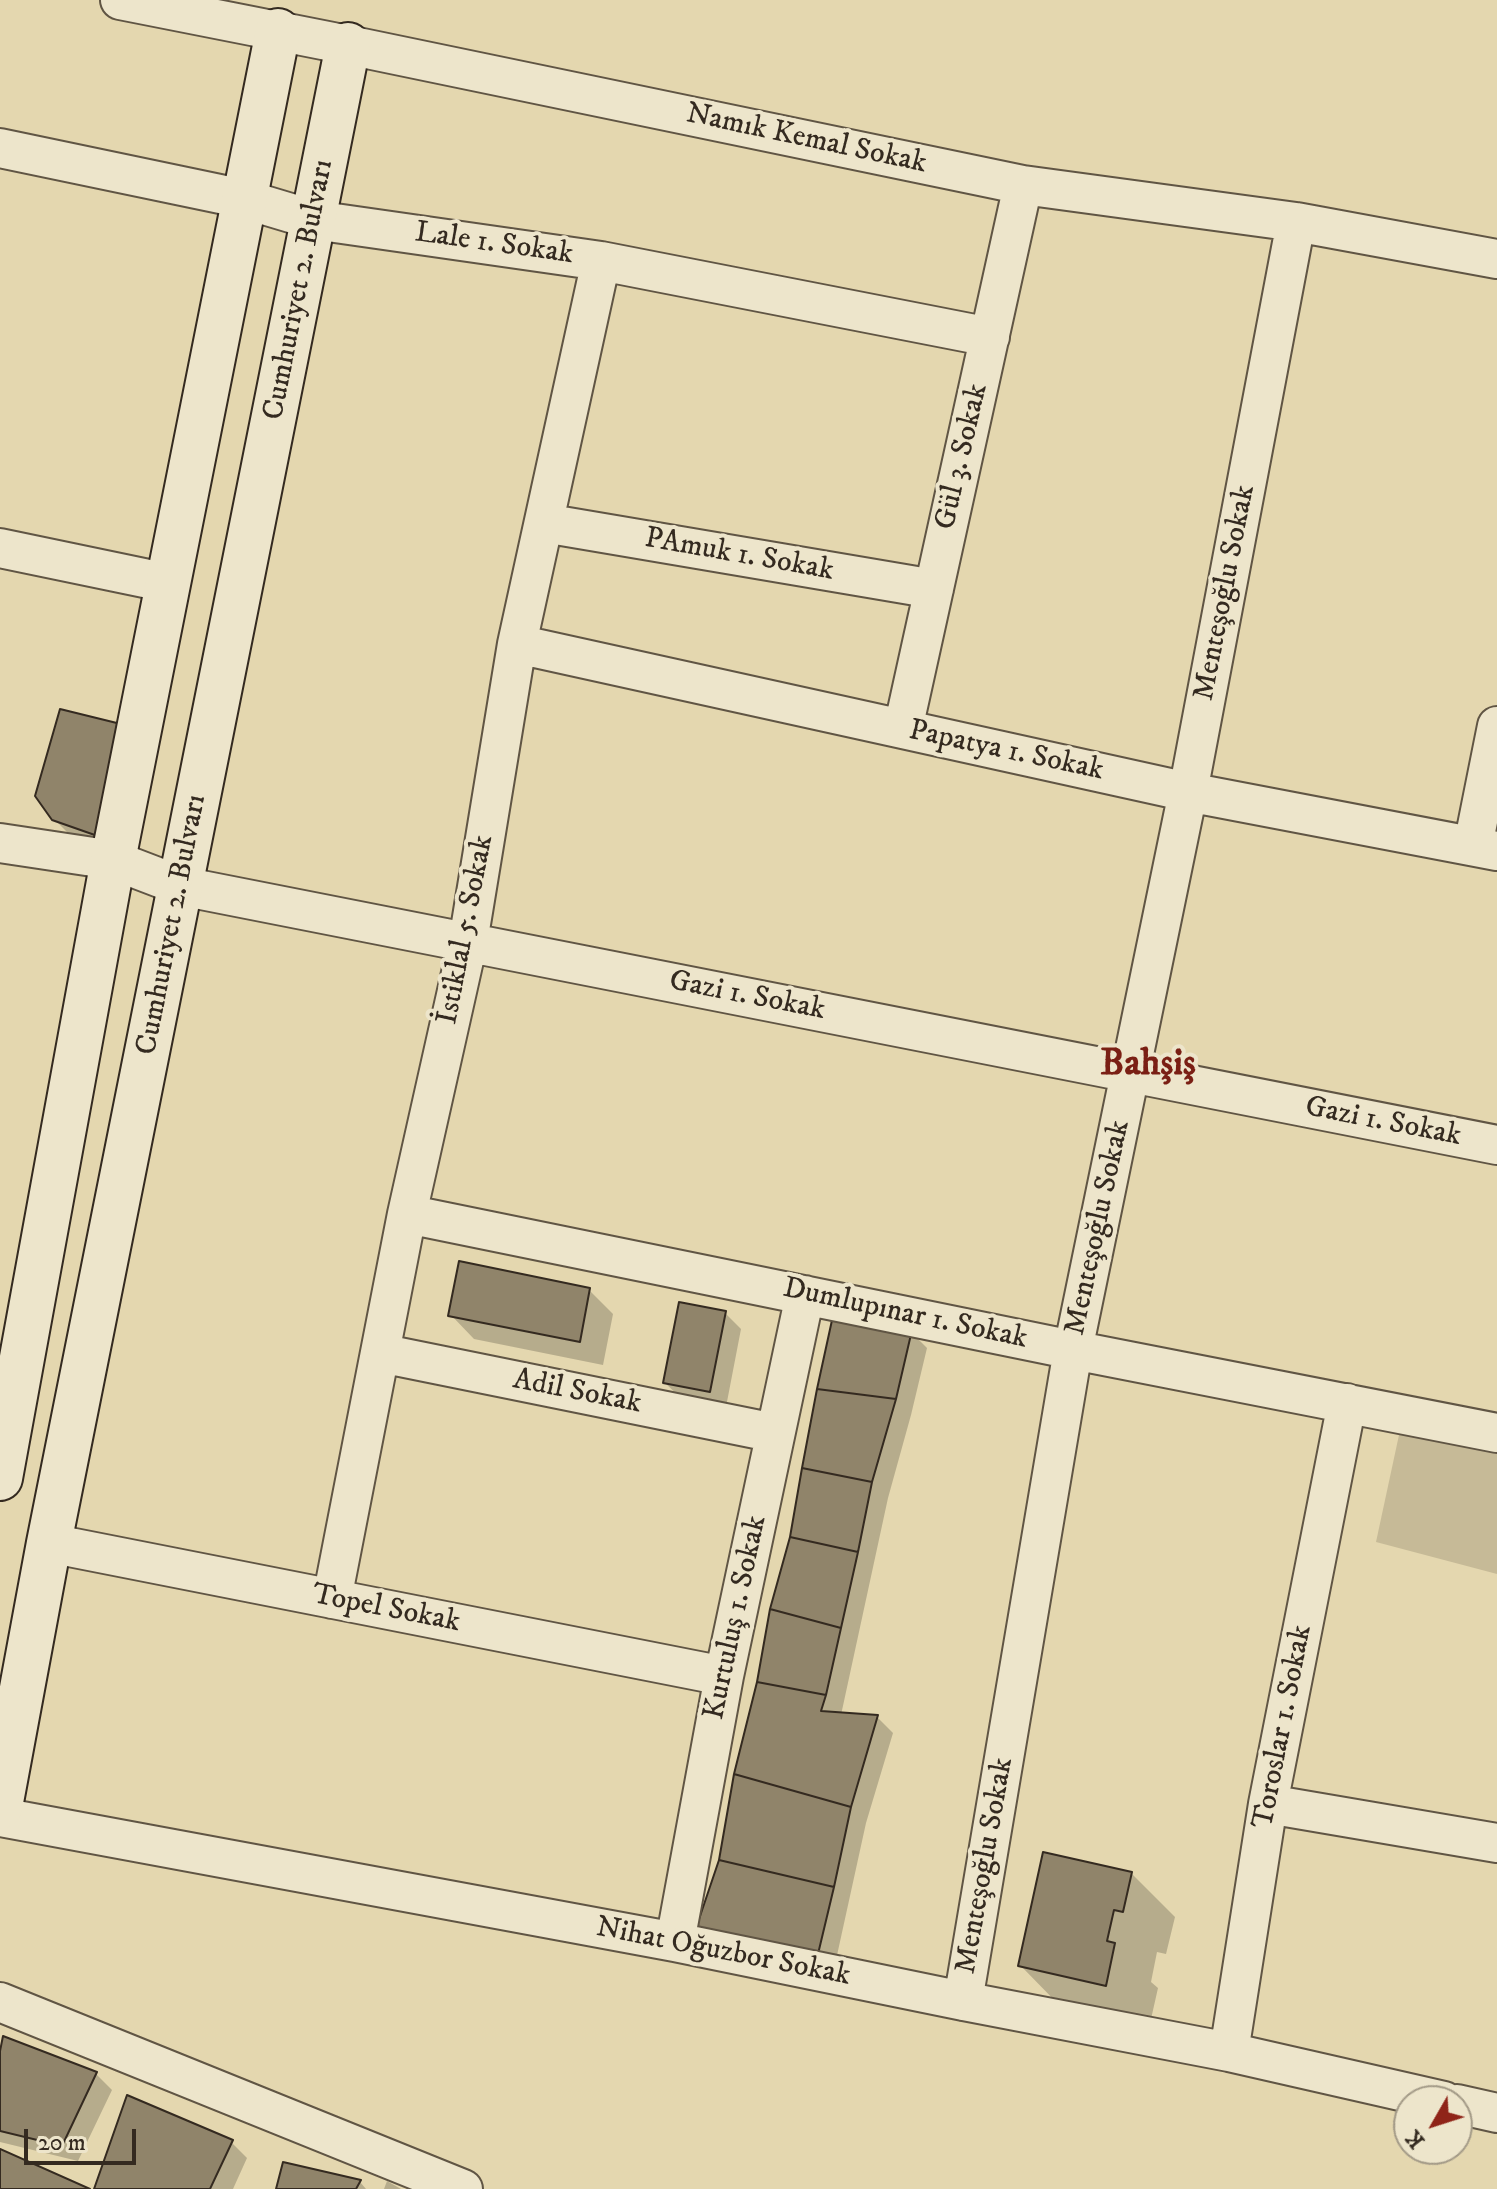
<!DOCTYPE html>
<html>
<head>
<meta charset="utf-8">
<style>
  body { margin:0 }
  #map { position:relative; width:1497px; height:2189px; overflow:hidden; background:#e4d7af; font-family:"IM FELL DW Pica",serif }
  canvas { display:block }
  .north { position:absolute; left:1393px; top:2085px; width:80px; height:80px; box-sizing:border-box; background:#ede5cb; border:2px solid #a39a87; border-radius:50%; rotate:231deg; font-size:22px; font-weight:700; line-height:32px; text-align:center; color:#342a20 }
  .north::after { content:''; display:block; margin:auto; width:28px; height:36px; background:#8f2418; clip-path:polygon(50% 0,100% 100%,50% 72%,0 100%) }
  .scale { position:absolute; left:24px; top:2129px; width:112px; height:36px; box-sizing:border-box; border:4px solid #342a20; border-top:0; padding-left:10px; font-size:24px; line-height:28px; white-space:nowrap; color:#342a20; -webkit-text-stroke:6px #ede5cb; paint-order:stroke }
</style>
</head>
<body>
<div id="map">
<canvas width="1497" height="2189"></canvas>
<div class="north">K</div>
<div class="scale">20 m</div>
</div>
<script>
const ctx = document.querySelector('canvas').getContext('2d');
ctx.lineJoin = 'round';
function paint(path, color) {
  ctx.fillStyle = color;
  ctx.fill(path, 'evenodd');
}
function toPath(rows) {
  const path = new Path2D();
  for (const r of rows) {
    path.moveTo(r[0], r[1]);
    for (let i = 2; i < r.length; i += 2) path.lineTo(r[i], r[i + 1]);
  }
  return path;
}
function stroke(path, color, width, dash) {
  ctx.strokeStyle = color;
  ctx.lineWidth = width;
  ctx.lineCap = dash ? 'butt' : 'round';
  ctx.setLineDash(dash || []);
  ctx.stroke(path);
}
function drawText(font, color, halo, rows, align = 'center') {
  ctx.font = font + ' "IM FELL DW Pica",serif';
  ctx.lineWidth = 8;
  ctx.setLineDash([]);
  ctx.textBaseline = 'middle';
  ctx.strokeStyle = halo;
  ctx.fillStyle = color;
  for (const [text, x, y, turn = 0] of rows) {
    ctx.save();
    ctx.translate(x, y);
    ctx.rotate((+turn || 0) * Math.PI / 180);
    ctx.textAlign = isNaN(turn) ? turn : align;
    if (halo) ctx.strokeText(text, 0, 0);
    ctx.fillText(text, 0, 0);
    ctx.restore();
  }
}
const green = toPath([
  [1402,1421,1497,1439,1497,1574,1376,1542]
]);
const shadow = toPath([
  [62,711,132,862,78,843,53,818],
  [589,1290,613,1314,603,1365,474,1339,451,1315],
  [725,1313,741,1329,726,1407,681,1398,665,1383],
  [911,1332,927,1348,911,1415,888,1498,841,1715,877,1717,893,1733,866,1823,834,1969,714,1944],
  [1131,1873,1175,1917,1166,1954,1157,1952,1151,1982,1158,1988,1149,2028,1063,2009,1020,1965],
  [0,2061,96,2074,112,2090,78,2161,0,2142],
  [231,2142,247,2158,233,2189,96,2189],
  [387,2181,401,2189,384,2189],
  [360,2182,366,2189,278,2189]
]);
const building = toPath([
  [60,709,129,726,109,840,52,820,35,796,60,709],
  [459,1261,590,1288,580,1342,448,1316,459,1261],
  [679,1302,726,1311,710,1392,663,1383,679,1302],
  [834,1311,912,1330,896,1399,817,1389,834,1311],
  [817,1389,896,1399,872,1482,802,1468,817,1389],
  [802,1468,872,1482,858,1552,790,1537,802,1468],
  [790,1537,858,1552,841,1628,770,1609,790,1537],
  [770,1609,841,1628,826,1695,757,1682,770,1609],
  [757,1682,826,1695,821,1711,878,1715,851,1807,734,1774,757,1682],
  [734,1774,851,1807,834,1887,719,1860,734,1774],
  [1043,1852,1132,1872,1123,1912,1114,1910,1107,1941,1115,1943,1106,1986,1018,1966,1043,1852],
  [719,1860,834,1887,818,1954,696,1928,719,1860],
  [3,2036,97,2072,62,2146,0,2131,0,2051,3,2036],
  [127,2095,233,2140,210,2189,94,2189,127,2095],
  [0,2149,90,2189,0,2189,0,2149],
  [283,2162,361,2180,356,2189,276,2189,283,2162]
]);
const minor = toPath([
  [120,0,348,45,1023,185,1296,222,1497,259],
  [0,148,244,199,314,220,601,261,990,337],
  [544,523,934,589],
  [0,548,168,583],
  [517,644,1188,792,1497,851],
  [903,729,1023,185],
  [0,843,113,860,181,886,1497,1145],
  [1473,846,1497,726],
  [407,1214,1073,1350,1497,1433],
  [380,1353,775,1433],
  [49,1543,724,1676],
  [332,1599,407,1214,468,942,517,644,601,261],
  [1268,1804,1497,1843],
  [0,1817,675,1942,963,2001,1229,2052,1444,2101],
  [675,1942,724,1676,805,1295],
  [963,2001,1073,1350,1188,792,1296,222],
  [0,2002,463,2189],
  [1229,2052,1268,1804,1347,1403],
  [1457,2104,1497,2113]
]);
const secondary = toPath([
  [0,1478,113,860,278,31],
  [0,1807,49,1543,348,45]
]);
const streetNames = [
  ["Namık Kemal Sokak",806,140,12],
  ["Lale 1. Sokak",494,245,8],
  ["Cumhuriyet 2. Bulvarı",300,290,-79],
  ["Gül 3. Sokak",963,457,-77],
  ["PAmuk 1. Sokak",739,556,10],
  ["Menteşoğlu Sokak",1226,593,-79],
  ["Papatya 1. Sokak",1006,752,12],
  ["Cumhuriyet 2. Bulvarı",173,925,-79],
  ["İstiklal 5. Sokak",467,930,-79],
  ["Gazi 1. Sokak",747,997,11],
  ["Gazi 1. Sokak",1383,1123,11],
  ["Menteşoğlu Sokak",1099,1228,-78],
  ["Dumlupınar 1. Sokak",905,1315,12],
  ["Adil Sokak",577,1393,11],
  ["Topel Sokak",386,1610,11],
  ["Kurtuluş 1. Sokak",737,1618,-78],
  ["Toroslar 1. Sokak",1284,1727,-79],
  ["Menteşoğlu Sokak",986,1866,-80],
  ["Nihat Oğuzbor Sokak",723,1953,11]
];
const districtNames = [
  ["Bahşiş",1148,1066]
];
paint(green, '#c6ba97');
paint(shadow, '#0003');
paint(building, '#90846a');
stroke(building, '#342a20', 2);
stroke(minor, '#605544', 42);
stroke(secondary, '#342a20', 48);
stroke(minor, '#ede5cb', 38);
stroke(secondary, '#ede5cb', 44);
drawText('30px', '#342a20', '#ede5cb', streetNames);
drawText('bold 38px', '#7a1f14', '#ede5cb', districtNames);
</script>
</body>
</html>
